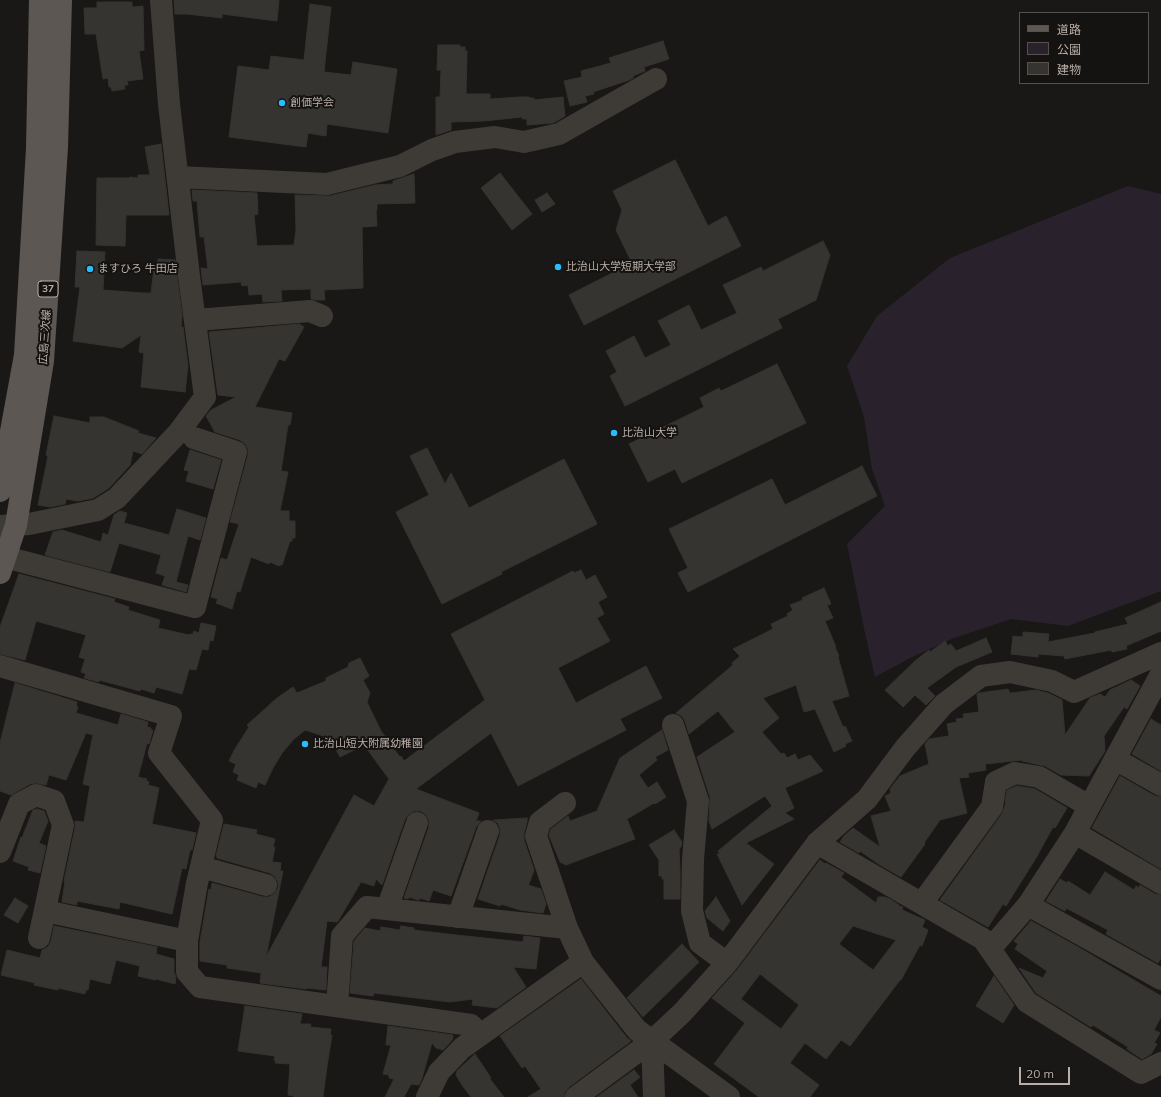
<!DOCTYPE html>
<html>
<head>
<meta charset="utf-8">
<style>
  body { margin:0 }
  #map { position:relative; width:1161px; height:1097px; overflow:hidden; background:#191816; font-family:Mulish,"Noto Sans JP",sans-serif }
  canvas { display:block }
  .legend { position:absolute; left:1019px; top:12px; width:130px; height:72px; box-sizing:border-box; background:#141311; border:1px solid #56514d; margin:0; padding:5px 7px; list-style:none; font-size:12px; color:#baaea8 }
  .legend li { display:flex; align-items:center; gap:8px; height:20px }
  .legend b { width:20px; border:1px solid #56514d }
  .scale { position:absolute; left:1019px; top:1067px; width:51px; height:18px; box-sizing:border-box; border:2px solid #baaea8; border-top:0; padding-left:5px; font-size:12px; line-height:14px; white-space:nowrap; color:#baaea8; -webkit-text-stroke:3px #141311; paint-order:stroke }
</style>
</head>
<body>
<div id="map">
<canvas width="1161" height="1097"></canvas>
<ul class="legend">
<li><b style="height:5px;background:#5d5753"></b>道路</li>
<li><b style="height:11px;background:#29222c"></b>公園</li>
<li><b style="height:11px;background:#353431"></b>建物</li>
</ul>
<div class="scale">20 m</div>
</div>
<script>
const ctx = document.querySelector('canvas').getContext('2d');
ctx.lineJoin = 'round';
function paint(path, color) {
  ctx.fillStyle = color;
  ctx.fill(path, 'evenodd');
}
function toPath(rows) {
  const path = new Path2D();
  for (const r of rows) {
    path.moveTo(r[0], r[1]);
    for (let i = 2; i < r.length; i += 2) path.lineTo(r[i], r[i + 1]);
  }
  return path;
}
function stroke(path, color, width, dash) {
  ctx.strokeStyle = color;
  ctx.lineWidth = width;
  ctx.lineCap = dash ? 'butt' : 'round';
  ctx.setLineDash(dash || []);
  ctx.stroke(path);
}
function drawText(font, color, halo, rows, align = 'center') {
  ctx.font = font + ' Mulish,"Noto Sans JP",sans-serif';
  ctx.lineWidth = 4;
  ctx.setLineDash([]);
  ctx.textBaseline = 'middle';
  ctx.strokeStyle = halo;
  ctx.fillStyle = color;
  for (const [text, x, y, turn = 0] of rows) {
    ctx.save();
    ctx.translate(x, y);
    ctx.rotate((+turn || 0) * Math.PI / 180);
    ctx.textAlign = isNaN(turn) ? turn : align;
    if (halo) ctx.strokeText(text, 0, 0);
    ctx.fillText(text, 0, 0);
    ctx.restore();
  }
}
const green = toPath([
  [1128,186,1161,194,1161,591,1068,626,1011,619,954,638,912,657,875,677,865,633,847,544,885,506,872,469,864,417,847,366,877,316,950,258]
]);
const building = toPath([
  [174,0,279,0,277,21,222,14,222,18,187,14,175,14,174,0],
  [97,2,132,2,132,7,143,6,144,50,139,51,143,79,127,81,128,85,124,85,125,89,112,91,111,87,109,87,108,78,103,79,96,34,85,34,84,8,97,8,97,2],
  [310,4,331,7,324,72,351,75,353,62,397,69,388,133,327,124,326,136,308,133,306,147,229,137,238,66,269,70,271,56,304,60,310,4],
  [663,41,669,59,644,67,645,71,633,76,633,78,629,80,593,92,594,94,585,96,587,102,570,106,564,81,582,77,581,71,611,63,609,58,663,41],
  [438,45,460,45,460,47,465,47,465,51,467,51,466,94,490,94,490,99,520,97,529,97,529,98,534,98,534,100,563,97,565,116,553,123,527,125,527,119,523,119,522,117,484,121,451,122,451,130,436,135,436,97,440,97,441,70,437,70,438,45],
  [161,144,169,215,126,215,125,246,96,245,97,178,130,178,130,177,138,178,138,175,150,175,145,147,161,144],
  [675,160,708,226,726,216,741,246,584,325,569,295,632,263,616,230,622,210,613,191,675,160],
  [500,173,532,214,512,230,481,188,500,173],
  [414,174,415,203,377,204,377,210,376,210,377,226,362,227,363,288,324,290,325,300,316,300,311,299,311,289,281,290,282,301,263,302,262,294,249,295,248,285,242,286,241,282,203,285,201,268,208,269,204,237,200,237,197,201,193,201,192,190,257,193,258,214,254,215,257,246,294,245,296,230,295,195,330,196,375,185,393,184,393,181,414,174],
  [547,193,555,204,542,212,535,200,547,193],
  [823,241,830,255,816,300,778,319,782,328,625,406,610,376,617,372,606,351,634,336,645,358,671,345,658,321,689,305,701,330,737,313,723,285,761,267,763,271,823,241],
  [77,251,105,252,103,290,143,293,151,293,154,269,157,270,158,259,175,260,182,315,181,327,183,327,188,366,185,392,141,387,144,353,139,352,141,335,122,348,73,341,80,287,75,287,77,251],
  [299,324,304,327,285,361,279,359,255,407,292,413,290,425,288,425,281,471,288,472,280,511,289,511,289,521,295,521,295,538,292,538,292,541,290,541,282,565,280,565,279,566,270,562,269,564,251,557,240,592,237,591,232,609,216,603,218,599,211,597,221,558,227,560,239,524,230,522,248,455,248,449,245,444,240,440,215,432,206,416,211,410,236,397,218,395,209,332,299,324],
  [777,364,806,423,682,483,675,469,648,482,629,444,704,407,700,398,719,388,721,391,777,364],
  [54,416,90,423,90,417,104,417,139,431,138,433,156,438,142,454,133,451,130,465,109,488,93,498,78,501,66,499,65,504,50,507,38,505,48,456,46,455,54,416],
  [427,448,445,484,451,473,469,508,564,459,597,524,501,572,502,574,442,604,396,512,429,495,410,456,427,448],
  [190,450,221,460,213,489,186,481,189,471,184,470,190,450],
  [862,466,877,496,688,592,678,573,688,568,669,529,772,479,785,505,862,466],
  [177,509,206,518,200,540,188,536,176,582,188,585,186,592,162,585,165,576,156,573,161,555,119,543,110,572,45,555,53,532,62,530,101,542,103,533,108,535,114,515,120,511,127,513,124,523,169,535,177,509],
  [581,570,586,580,595,575,607,597,598,602,604,614,597,618,610,641,558,668,576,703,646,666,662,698,620,719,626,730,518,786,491,733,416,789,479,813,476,821,481,821,476,827,451,896,433,890,429,901,420,898,419,900,418,900,409,897,408,899,404,898,429,827,429,820,426,815,421,811,414,811,409,814,405,819,382,885,376,879,374,886,361,882,338,921,337,922,327,921,321,967,327,967,326,990,306,988,306,989,260,983,261,973,227,968,227,965,200,961,200,942,209,889,211,890,212,883,263,897,269,897,274,894,278,888,278,882,275,877,270,873,217,858,217,856,216,856,224,824,257,830,256,834,275,839,273,847,275,847,272,862,281,863,280,871,283,871,266,957,354,795,374,806,389,779,364,745,340,757,330,738,305,730,294,739,282,753,273,768,265,785,258,782,256,788,237,780,239,775,233,772,236,764,229,761,235,749,249,727,247,725,277,698,293,687,297,693,326,681,326,678,348,667,349,663,360,658,369,676,363,680,370,693,367,702,381,731,400,757,401,756,404,761,485,700,451,634,573,571,574,573,581,570],
  [19,574,115,599,114,602,129,607,128,610,160,620,158,628,189,635,190,634,193,634,194,631,199,633,201,623,216,626,213,641,210,640,208,650,202,649,196,670,189,669,182,694,156,687,154,693,141,689,140,691,99,680,99,682,84,678,86,674,81,672,85,659,79,657,86,635,36,621,25,660,0,654,0,627,19,574],
  [824,588,831,604,827,605,833,618,825,621,836,647,835,647,839,656,838,657,849,696,832,701,843,727,845,726,852,741,845,744,846,746,834,752,815,709,804,712,796,685,763,698,779,718,762,732,781,754,784,753,787,758,795,754,798,760,810,755,823,771,785,788,794,808,785,813,794,819,746,843,774,864,742,905,717,854,720,854,718,851,772,806,765,796,712,829,709,821,710,797,697,757,735,732,718,711,689,734,685,721,682,716,676,713,733,665,732,663,740,656,733,649,773,629,771,624,788,616,787,614,793,610,790,605,803,600,802,598,824,588],
  [1161,602,1161,631,1126,646,1127,649,1112,652,1111,650,1065,659,1064,656,1038,654,1038,657,1011,654,1013,636,1023,637,1023,632,1049,634,1048,642,1095,633,1095,632,1128,624,1125,618,1161,602],
  [986,638,992,652,956,667,927,688,935,696,926,705,915,695,903,707,885,690,915,661,929,650,930,652,945,641,948,646,951,644,956,651,986,638],
  [1131,680,1140,686,1127,709,1124,707,1104,736,1105,751,1089,776,1061,775,1045,766,1022,761,1023,760,985,764,986,770,968,773,969,777,959,778,967,813,940,820,924,843,925,844,901,877,880,865,860,851,859,853,840,842,844,836,853,828,880,847,871,816,891,811,885,796,891,793,890,789,900,776,929,764,925,744,929,739,949,736,947,724,957,722,956,719,964,718,963,714,979,712,977,694,979,693,1008,689,1010,693,1036,690,1048,693,1062,700,1065,735,1090,698,1100,694,1105,697,1110,690,1131,680],
  [15,683,77,702,76,706,78,707,76,713,118,725,121,714,148,722,147,727,151,728,151,730,153,730,149,744,147,743,138,777,147,779,146,781,149,782,148,785,159,788,152,824,196,833,192,850,190,850,186,869,182,868,172,914,120,902,119,909,77,901,77,905,62,902,65,882,64,881,75,828,75,821,84,822,90,786,83,784,93,735,86,733,66,780,49,775,46,785,35,783,30,784,11,795,0,791,0,743,15,683],
  [1151,719,1161,725,1161,771,1132,754,1151,719],
  [662,730,668,750,655,757,657,760,639,775,648,788,657,782,666,797,655,804,654,803,627,819,635,839,566,865,560,862,549,835,551,829,568,816,570,821,597,811,620,758,662,730],
  [1120,776,1155,796,1161,797,1161,869,1092,828,1120,776],
  [1017,786,1035,789,1067,808,1055,828,1053,827,1036,858,1006,906,1003,904,988,927,940,900,1002,814,1006,803,1005,803,1007,790,1017,786],
  [37,809,44,811,48,821,39,843,46,846,40,873,28,870,29,867,13,861,21,837,22,838,33,810,37,809],
  [527,818,527,822,524,833,524,840,534,870,529,884,528,885,541,889,546,904,543,913,520,910,501,904,500,906,478,899,500,835,500,828,498,823,493,820,527,818],
  [674,830,682,842,681,847,679,849,680,869,680,899,664,899,664,879,662,879,662,876,659,876,659,860,649,845,674,830],
  [820,860,825,864,826,863,844,873,841,877,876,903,878,897,884,897,890,899,899,905,899,906,903,907,902,910,925,920,922,927,928,930,922,946,920,945,901,980,900,980,850,1046,841,1040,826,1059,805,1043,790,1063,819,1085,810,1097,759,1097,714,1064,745,1023,712,998,737,970,820,860],
  [853,926,896,940,873,970,839,944,853,926],
  [760,974,799,1005,781,1029,741,999,760,974],
  [1105,872,1134,890,1136,886,1139,888,1140,885,1155,894,1161,895,1161,958,1158,963,1106,934,1108,930,1066,908,1065,911,1046,901,1060,879,1067,883,1068,881,1090,895,1105,872],
  [716,897,730,921,723,931,707,918,705,911,716,897],
  [15,898,28,906,18,923,4,915,15,898],
  [1031,921,1078,947,1161,996,1161,1017,1154,1030,1160,1033,1154,1043,1157,1044,1151,1054,1142,1059,1127,1049,1128,1047,1093,1025,1091,1027,1036,993,1019,968,1043,978,1047,971,1015,949,1018,944,1014,941,1031,921],
  [54,926,157,947,156,954,174,959,174,972,176,977,175,984,156,979,155,980,138,976,140,966,116,960,110,984,90,979,88,990,86,990,85,994,58,988,58,990,34,985,35,983,1,975,7,950,40,958,42,950,48,947,51,941,54,926],
  [401,926,414,928,414,930,456,935,523,942,524,936,540,938,536,969,513,967,526,987,497,1008,472,1005,473,999,450,1002,374,993,373,996,350,993,354,941,365,928,380,931,381,927,400,930,401,926],
  [682,944,699,962,643,1017,627,998,682,944],
  [994,976,1014,1005,1003,1023,976,1006,994,976],
  [581,979,627,1038,631,1041,569,1087,565,1092,564,1097,528,1097,541,1089,525,1066,522,1068,500,1036,581,979],
  [245,1006,302,1014,300,1024,311,1024,310,1027,331,1029,330,1035,332,1035,329,1054,327,1066,323,1097,294,1097,294,1096,288,1095,290,1064,275,1063,276,1061,274,1060,275,1056,238,1051,245,1006],
  [388,1026,453,1035,452,1040,443,1050,436,1048,432,1043,422,1078,419,1085,411,1084,404,1097,385,1097,394,1079,389,1078,389,1075,383,1074,391,1045,386,1045,388,1026],
  [475,1054,491,1078,490,1079,504,1097,471,1097,462,1085,456,1075,457,1071,475,1054],
  [634,1070,640,1077,630,1085,638,1097,597,1097,634,1070]
]);
const minor = toPath([
  [178,177,327,184,400,166,432,150,455,142,495,137,524,142,559,134,656,79],
  [196,320,310,311,322,316],
  [0,526,29,524,98,510,117,498,178,433,205,397,189,276,169,104,161,0],
  [5,557,195,607,236,452,194,438],
  [0,666,171,716,159,753,212,820,197,883,187,941,187,972,200,987,471,1025,480,1034],
  [673,725,698,801,693,859,692,911,700,943,727,963],
  [1115,759,1161,785],
  [565,803,540,822,536,836,567,928,583,962,637,1030,729,1097],
  [1075,833,1161,883],
  [817,843,983,939,1027,1002,1141,1073,1161,1063],
  [0,852,19,804,36,795,54,801,63,825,39,938],
  [201,867,266,885],
  [922,903,992,807,996,782,1015,773,1039,777,1089,806],
  [1028,905,1161,979],
  [387,909,417,823],
  [45,911,187,941],
  [458,917,488,831],
  [990,949,1028,905,1075,833,1161,674],
  [337,1006,342,936,367,907,567,928],
  [652,1041,654,1097],
  [427,1097,439,1072,462,1048,583,962],
  [576,1097,652,1041,682,1013,727,963,817,843,867,799,905,748,944,704,981,676,1010,672,1052,681,1074,692,1161,653]
]);
const major = toPath([
  [0,491,25,355,37,148,40,0],
  [0,573,16,525,43,361,57,147,61,0]
]);
const markers = [
  [282,103,4,"#29bcfe"],
  [558,267,4,"#29bcfe"],
  [90,269,4,"#29bcfe"],
  [614,433,4,"#29bcfe"],
  [305,744,4,"#29bcfe"]
];
const shields = [
  [48,289,20]
];
const shieldNames = [
  ["37",48,289]
];
const poiNames = [
  ["創価学会",290,103],
  ["比治山大学短期大学部",566,267],
  ["ますひろ 牛田店",98,269],
  ["比治山大学",622,433],
  ["比治山短大附属幼稚園",313,744]
];
const streetNames = [
  ["広島三次線",45,337,-86]
];
paint(green, '#29222c');
paint(building, '#353431');
stroke(building, '#353330', 1);
stroke(minor, '#3e3b37', 22);
stroke(major, '#5d5753', 22);
for (const [x, y, r, color] of markers) {
  const dot = new Path2D();
  dot.arc(x, y, r, 0, 2 * Math.PI);
  ctx.fillStyle = color;
  ctx.fill(dot);
  stroke(dot, '#141311', 1.5);
}
for (const [x, y, w] of shields) {
  const box = new Path2D();
  box.roundRect(x - w / 2, y - 8, w, 16, 3);
  ctx.fillStyle = '#141311';
  ctx.fill(box);
  stroke(box, '#baaea8', 1);
}
drawText('bold 10px', '#baaea8', null, shieldNames);
drawText('11px', '#baaea8', '#141311', poiNames, 'left');
drawText('11px', '#baaea8', '#141311', streetNames);
</script>
</body>
</html>
